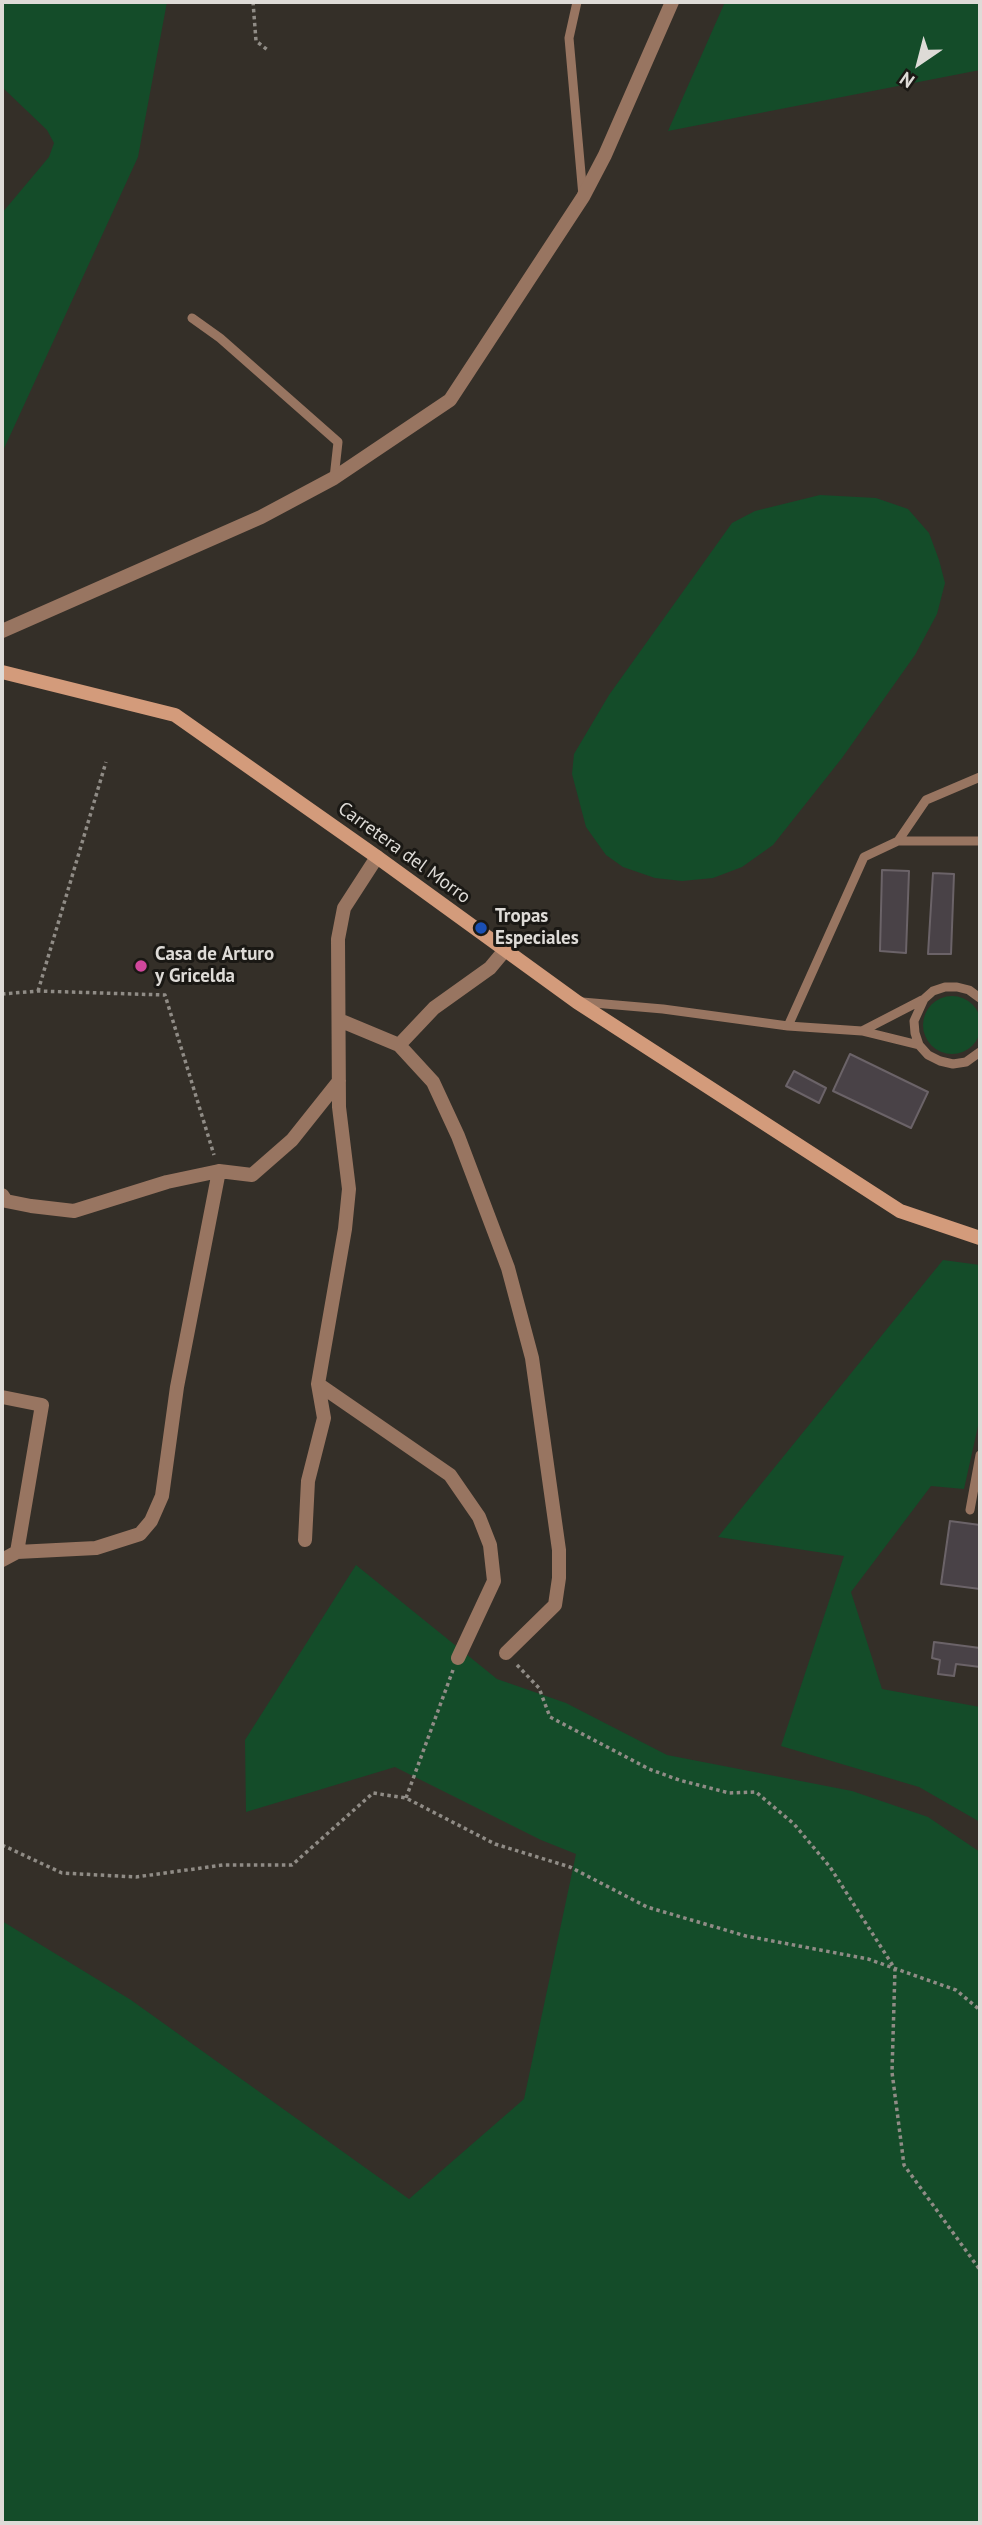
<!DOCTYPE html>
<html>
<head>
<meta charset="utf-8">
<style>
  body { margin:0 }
  #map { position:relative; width:982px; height:2525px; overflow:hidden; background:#342f28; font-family:"PT Sans",sans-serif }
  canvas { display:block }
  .frame { position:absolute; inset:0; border:4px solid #dedbd7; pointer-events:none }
  .north { position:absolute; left:884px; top:28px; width:70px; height:70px; -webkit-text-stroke:5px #1a1814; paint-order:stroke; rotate:215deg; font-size:19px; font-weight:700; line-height:28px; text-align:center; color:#dedbd7 }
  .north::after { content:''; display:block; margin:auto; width:24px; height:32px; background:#dedbd7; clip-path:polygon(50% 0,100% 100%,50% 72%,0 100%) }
</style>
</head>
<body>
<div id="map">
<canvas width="982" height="2525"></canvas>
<div class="frame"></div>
<div class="north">N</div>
</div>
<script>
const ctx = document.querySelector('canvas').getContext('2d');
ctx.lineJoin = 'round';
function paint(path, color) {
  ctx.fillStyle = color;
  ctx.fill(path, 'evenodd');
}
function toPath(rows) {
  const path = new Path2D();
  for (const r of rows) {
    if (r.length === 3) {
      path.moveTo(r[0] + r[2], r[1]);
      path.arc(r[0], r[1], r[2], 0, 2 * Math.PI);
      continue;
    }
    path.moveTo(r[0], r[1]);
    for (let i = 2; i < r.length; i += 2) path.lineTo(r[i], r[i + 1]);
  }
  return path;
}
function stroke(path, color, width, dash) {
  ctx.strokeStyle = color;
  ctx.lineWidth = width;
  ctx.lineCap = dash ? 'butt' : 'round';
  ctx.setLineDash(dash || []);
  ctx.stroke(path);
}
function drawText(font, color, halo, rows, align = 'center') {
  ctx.font = font + ' "PT Sans",sans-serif';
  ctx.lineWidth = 6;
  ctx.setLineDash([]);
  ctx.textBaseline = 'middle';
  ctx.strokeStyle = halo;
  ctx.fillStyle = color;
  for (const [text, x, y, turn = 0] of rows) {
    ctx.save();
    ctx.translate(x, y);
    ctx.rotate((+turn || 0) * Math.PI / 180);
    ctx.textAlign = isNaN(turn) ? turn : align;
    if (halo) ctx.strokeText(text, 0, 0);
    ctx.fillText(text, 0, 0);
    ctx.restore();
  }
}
const green = toPath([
  [2,2,167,2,138,157,2,453,2,213,49,157,54,143,47,130,2,87],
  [725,2,980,2,980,70,668,131],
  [820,495,876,498,908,509,929,533,939,560,945,583,937,614,915,655,842,758,773,845,742,867,713,878,682,881,655,878,623,867,606,855,586,827,572,774,574,754,609,695,732,523,755,511],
  [952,1025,29],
  [943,1260,980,1265,980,1417,964,1489,931,1486,851,1592,882,1689,980,1707,980,1822,919,1787,781,1746,844,1556,718,1537],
  [356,1565,497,1679,566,1703,667,1755,852,1791,928,1817,980,1852,980,2523,2,2523,2,1921,131,2000,409,2199,524,2099,576,1854,541,1840,395,1767,246,1812,245,1740]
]);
const building = toPath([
  [882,870,909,871,906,953,880,951,882,870],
  [933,873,954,874,951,954,928,954,933,873],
  [850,1054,928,1092,911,1128,833,1091,850,1054],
  [794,1071,826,1088,819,1103,786,1086,794,1071],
  [950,1521,980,1525,980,1589,941,1584,950,1521],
  [934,1642,980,1648,980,1667,956,1664,954,1676,938,1674,940,1660,932,1658,934,1642]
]);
const path = toPath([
  [253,2,256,41,269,51],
  [38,991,106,762],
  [2,994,38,991,165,995,214,1155],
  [517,1665,539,1688,550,1717,649,1769,679,1780,729,1793,756,1792,794,1824,830,1867,895,1969,892,2072,904,2165,980,2270],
  [406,1798,453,1670],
  [2,1845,62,1873,136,1877,223,1865,292,1865,373,1793,406,1798,495,1844,570,1867,647,1907,746,1936,868,1959,956,1990,980,2010]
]);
const lane = toPath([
  [577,2,569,38,583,196],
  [192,318,220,338,338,442,334,478],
  [898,841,926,800,980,777],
  [980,998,969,990,957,987,945,987,933,991,924,999,914,1021,915,1033,919,1045,928,1055,940,1061,953,1064,966,1062,980,1052],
  [582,1002,663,1009,788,1026,864,857,898,841,980,841],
  [788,1026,862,1031,922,1000],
  [862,1031,919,1045],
  [970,1510,980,1455]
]);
const street = toPath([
  [2,631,261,517,334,478,450,400,583,197,605,155,672,2],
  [339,1020,399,1045,434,1008,490,968,505,950],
  [399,1045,433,1082,458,1136,508,1268,532,1358,559,1550,559,1578,555,1605,506,1653],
  [2,1195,6,1201,31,1206,74,1211,167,1182,219,1171,252,1175,292,1140,339,1081],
  [318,1384,450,1475,479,1517,490,1545,494,1581,458,1658],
  [2,1397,42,1405,17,1552],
  [305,1540,308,1481,324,1418,318,1384,345,1229,349,1189,339,1107,338,939,344,908,377,857],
  [2,1560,17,1552,96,1548,140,1534,151,1521,162,1496,177,1387,219,1171]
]);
const secondary = toPath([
  [2,672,175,715,377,857,577,1002,900,1211,980,1238]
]);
const markers = [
  [481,928,7,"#1a4fb4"],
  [141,966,7,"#d1479c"]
];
const streetNames = [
  ["Carretera del Morro",404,853,36]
];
const poiNames = [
  ["Tropas",495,917],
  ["Especiales",495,939],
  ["Casa de Arturo",155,955],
  ["y Gricelda",155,977]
];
paint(green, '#144c29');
paint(building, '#494247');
stroke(building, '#6b6368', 2);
stroke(path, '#908c86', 3.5, [3.5, 3.5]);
stroke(lane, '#987561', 9);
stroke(street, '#987561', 14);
stroke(secondary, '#d39b7b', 14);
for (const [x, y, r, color] of markers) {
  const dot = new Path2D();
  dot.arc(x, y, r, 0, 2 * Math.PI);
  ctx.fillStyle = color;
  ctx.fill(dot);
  stroke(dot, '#1a1814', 2.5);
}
drawText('19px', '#dedbd7', '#1a1814', streetNames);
drawText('bold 19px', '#dedbd7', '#1a1814', poiNames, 'left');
</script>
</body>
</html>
